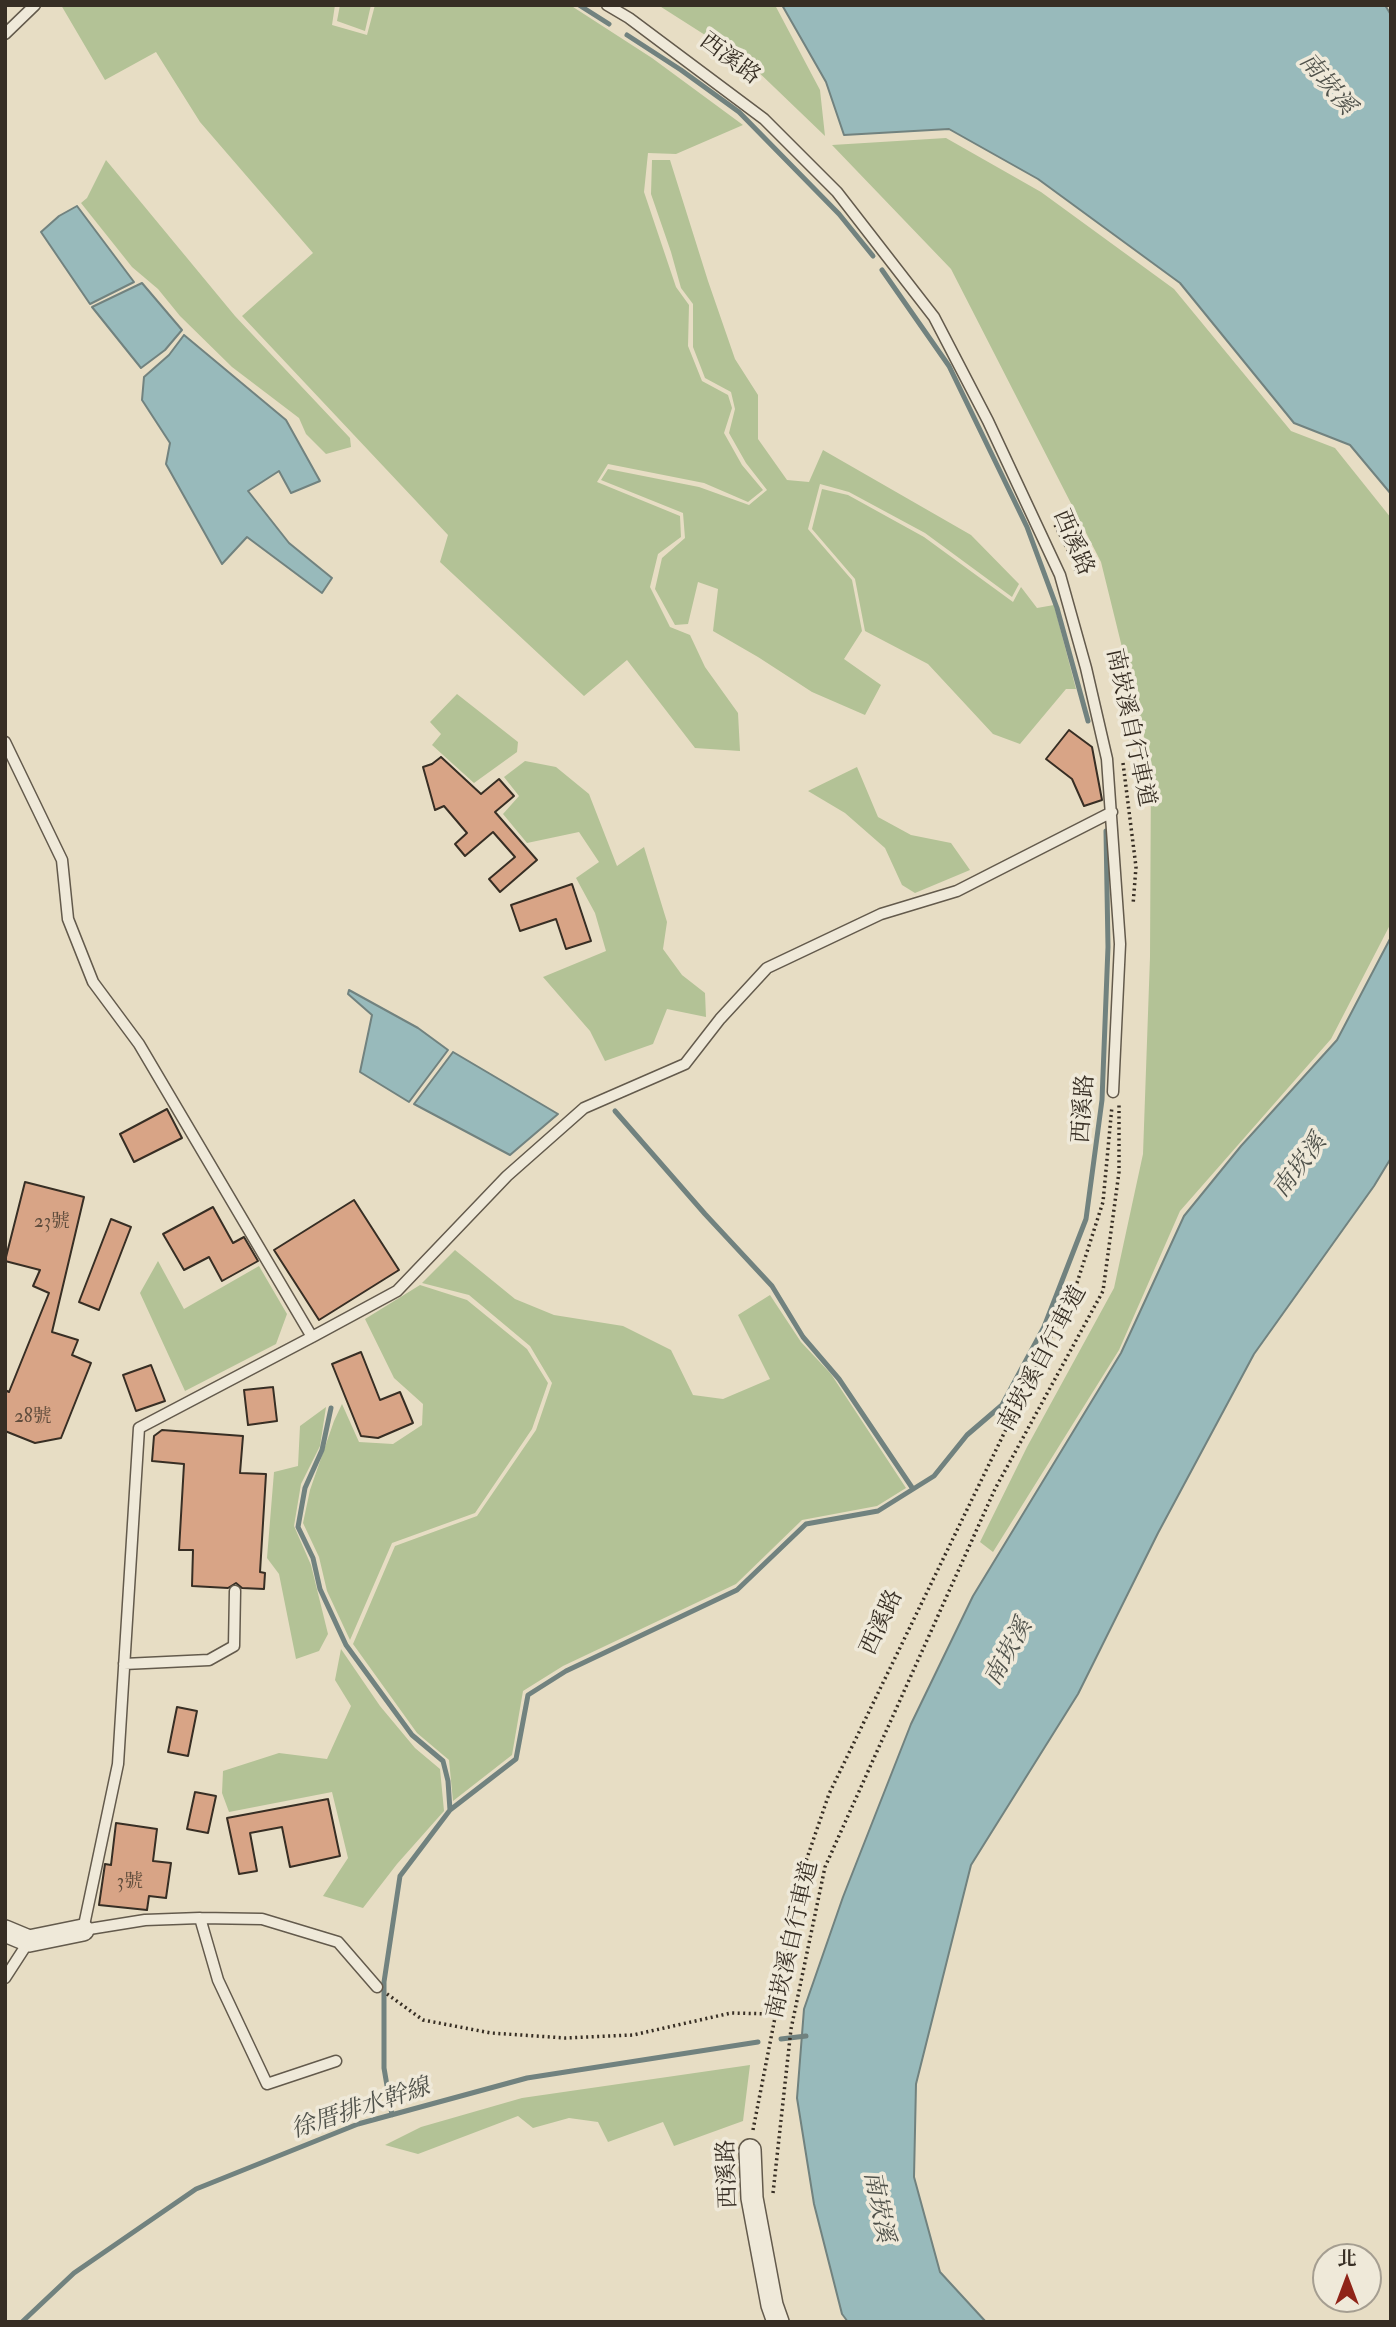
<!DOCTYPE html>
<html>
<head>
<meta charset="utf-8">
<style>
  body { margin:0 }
  #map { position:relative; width:1396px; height:2327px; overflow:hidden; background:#e7ddc4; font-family:"IM FELL Double Pica","Noto Serif TC",serif }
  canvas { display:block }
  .frame { position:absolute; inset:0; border:7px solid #372e24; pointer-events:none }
  .north { position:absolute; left:1312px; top:2243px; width:70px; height:70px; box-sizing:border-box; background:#efe9d9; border:2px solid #a59e91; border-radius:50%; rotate:0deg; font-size:19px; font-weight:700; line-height:28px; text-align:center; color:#372e24 }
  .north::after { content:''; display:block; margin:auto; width:24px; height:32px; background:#8f2418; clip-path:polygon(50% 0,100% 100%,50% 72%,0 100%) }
</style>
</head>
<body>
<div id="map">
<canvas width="1396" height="2327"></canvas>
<div class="frame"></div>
<div class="north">北</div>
</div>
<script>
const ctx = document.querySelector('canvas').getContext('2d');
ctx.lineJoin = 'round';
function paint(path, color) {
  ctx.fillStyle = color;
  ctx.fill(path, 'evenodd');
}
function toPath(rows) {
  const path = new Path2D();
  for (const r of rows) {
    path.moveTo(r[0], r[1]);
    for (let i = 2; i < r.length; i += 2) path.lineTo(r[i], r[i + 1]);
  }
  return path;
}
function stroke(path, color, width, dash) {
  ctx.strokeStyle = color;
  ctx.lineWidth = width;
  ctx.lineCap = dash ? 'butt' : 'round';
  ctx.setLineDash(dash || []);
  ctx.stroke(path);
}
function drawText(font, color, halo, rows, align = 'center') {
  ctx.font = font + ' "IM FELL Double Pica","Noto Serif TC",serif';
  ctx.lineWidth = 7;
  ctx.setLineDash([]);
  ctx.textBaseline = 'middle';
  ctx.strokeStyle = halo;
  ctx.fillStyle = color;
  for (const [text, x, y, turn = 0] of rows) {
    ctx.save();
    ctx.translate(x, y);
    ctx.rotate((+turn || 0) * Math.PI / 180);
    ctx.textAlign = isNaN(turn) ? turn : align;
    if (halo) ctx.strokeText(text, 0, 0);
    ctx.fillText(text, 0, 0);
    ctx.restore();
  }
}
const green = toPath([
  [61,5,335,5,332,25,367,35,375,5,570,5,652,58,743,125,676,154,648,153,644,192,676,287,689,305,688,346,702,381,728,395,732,408,724,433,742,465,763,490,748,502,704,483,608,464,597,482,680,516,681,537,658,554,650,587,670,627,690,635,705,667,738,713,740,751,695,748,627,660,584,696,440,562,448,535,242,316,313,253,200,122,156,52,105,80],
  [340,5,371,5,365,31,337,21],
  [658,5,775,5,820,90,825,136,749,63],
  [946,138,1041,192,1174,289,1291,431,1335,448,1391,518,1391,923,1331,1039,1180,1211,1119,1350,993,1552,980,1542,1027,1447,1114,1288,1143,1154,1150,957,1151,765,1101,562,951,269,832,145],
  [106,160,235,316,350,438,351,447,326,454,306,434,299,418,232,367,180,316,158,289,132,267,81,203,87,198],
  [652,160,670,160,708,281,735,359,758,395,758,439,787,480,809,482,823,450,971,535,1019,584,1012,597,925,533,849,492,820,484,808,529,852,580,862,631,844,659,881,685,865,715,812,692,758,657,713,631,718,589,698,582,688,624,675,625,655,589,662,558,685,538,683,513,601,480,608,469,699,487,749,505,767,490,746,463,729,433,735,409,731,392,705,378,693,347,693,304,681,288,671,252,651,194],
  [822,489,848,495,924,537,1013,602,1021,587,1037,608,1054,605,1076,689,1066,689,1020,744,993,734,928,664,865,631,855,579,812,529],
  [457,694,518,742,517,752,474,783,432,745,441,734,430,722],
  [525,761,556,767,589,794,617,866,644,847,667,922,663,949,682,975,705,993,706,1017,667,1009,653,1044,605,1061,590,1031,543,977,606,951,595,913,576,878,599,862,579,832,527,843,503,814,519,796,504,777],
  [857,767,878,817,911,835,951,843,970,870,915,893,902,885,885,848,845,813,808,791],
  [455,1250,515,1299,554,1315,623,1326,671,1350,693,1395,723,1399,770,1379,738,1315,770,1295,801,1342,831,1374,906,1488,877,1506,802,1520,736,1584,563,1666,523,1691,512,1755,453,1801,449,1760,417,1733,353,1644,395,1546,477,1516,536,1430,552,1383,530,1346,469,1295,422,1283],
  [158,1261,184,1309,259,1266,287,1314,276,1344,185,1391,140,1293],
  [420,1285,467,1300,527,1349,548,1383,532,1429,475,1513,392,1543,350,1640,327,1591,319,1557,303,1523,310,1490,334,1421,342,1404,359,1442,393,1444,422,1425,423,1404,394,1378,365,1319],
  [326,1407,320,1446,301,1484,294,1526,311,1565,328,1634,319,1651,296,1659,279,1574,267,1558,274,1472,298,1466,300,1426],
  [341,1649,380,1706,415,1748,440,1769,444,1811,397,1864,363,1908,323,1896,348,1858,332,1792,229,1812,222,1793,223,1771,279,1753,327,1759,351,1706,335,1680],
  [750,2065,743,2121,674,2146,663,2122,608,2142,598,2122,569,2118,533,2128,518,2116,418,2154,385,2145,421,2127,522,2098]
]);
const water = toPath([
  [782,5,1385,5,1391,15,1391,494,1350,445,1294,423,1180,283,1038,179,949,129,844,135,826,82,782,5],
  [77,206,134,282,90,304,41,232,59,216,77,206],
  [142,283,182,330,165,350,141,368,92,307,142,283],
  [184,335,286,420,320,481,291,493,279,471,248,491,289,543,332,578,322,593,247,537,222,564,166,464,170,443,142,400,144,377,169,355,184,335],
  [1391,937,1391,1158,1374,1186,1254,1354,1158,1533,1078,1694,971,1865,916,2084,914,2177,940,2272,986,2322,848,2322,842,2314,814,2204,797,2098,804,2009,843,1897,911,1724,973,1596,1121,1353,1184,1216,1241,1146,1337,1040,1391,937],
  [349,990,418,1028,448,1050,409,1102,360,1072,372,1015,348,994,349,990],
  [453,1052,558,1114,510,1155,414,1104,453,1052]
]);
const stream = toPath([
  [579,5,609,24],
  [627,35,681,70,739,112,839,214,873,256],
  [882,270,949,366,1027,527,1057,608,1088,721],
  [615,1111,705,1214,772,1286,803,1337,839,1379,913,1489],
  [331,1408,322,1450,305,1488,298,1527,313,1558,320,1589,346,1645,412,1735,443,1761,448,1781,450,1810],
  [781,2039,806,2036],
  [392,2115,384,2068,384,1982,400,1876,450,1810,516,1759,528,1695,566,1671,737,1590,806,1524,878,1511,934,1476,967,1435,1002,1405,1044,1327,1086,1219,1102,1100,1108,947,1106,831],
  [22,2322,74,2273,196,2189,358,2124,527,2078,758,2042]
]);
const building = toPath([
  [1069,730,1092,747,1102,800,1084,806,1072,779,1046,759,1069,730],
  [441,757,481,794,499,779,514,796,495,812,537,860,500,892,489,879,515,857,493,832,465,856,455,844,467,833,444,806,435,810,423,767,432,764,441,757],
  [572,884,591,941,566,949,556,919,520,931,511,905,572,884],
  [167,1109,182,1138,134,1162,120,1134,167,1109],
  [25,1182,84,1197,52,1332,78,1340,72,1355,91,1363,61,1438,35,1443,5,1431,5,1390,9,1392,49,1293,33,1286,40,1270,5,1261,25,1182],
  [354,1200,399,1270,319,1320,274,1250,354,1200],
  [213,1207,233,1243,244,1237,258,1261,222,1281,209,1257,184,1270,163,1234,213,1207],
  [111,1219,131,1227,99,1310,79,1302,111,1219],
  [361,1352,380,1400,400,1392,413,1423,378,1438,361,1436,332,1364,361,1352],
  [151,1365,165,1401,136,1411,123,1375,151,1365],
  [273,1387,277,1421,248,1425,244,1390,273,1387],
  [162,1430,243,1436,240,1473,266,1474,260,1572,265,1573,264,1589,242,1588,236,1583,228,1588,192,1586,193,1550,179,1550,184,1464,152,1461,154,1436,162,1430],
  [177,1707,197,1711,188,1756,168,1752,177,1707],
  [195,1792,216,1796,208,1833,187,1829,195,1792],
  [328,1799,340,1856,290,1867,282,1827,250,1833,257,1871,239,1874,227,1818,328,1799],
  [116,1823,157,1829,153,1861,171,1863,166,1898,149,1896,147,1910,99,1905,105,1864,111,1865,116,1823]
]);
const path = toPath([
  [1055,525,1073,560,1076,572],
  [1123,763,1136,867,1133,905],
  [387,1994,423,2020,491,2033,565,2038,633,2035,731,2013,775,2014],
  [753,2130,805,1864,829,1794,1077,1283,1103,1202,1112,1106],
  [773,2193,791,2029,825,1867,995,1489,1103,1291,1119,1172,1119,1105]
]);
const lane = toPath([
  [607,5,629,18,764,119,837,192,934,317,988,421,1060,575,1086,668,1107,759,1120,944,1113,1092],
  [5,34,35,5],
  [5,742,62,860,68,919,93,982,139,1044,312,1337,139,1428,118,1764,83,1930,145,1920,200,1918,218,1980,267,2084,336,2061],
  [312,1337,397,1291,507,1176,584,1108,685,1064,720,1019,767,968,881,914,957,891,1112,812],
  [124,1664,209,1660,234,1646,235,1591],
  [200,1918,262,1919,338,1942,377,1987],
  [5,1978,29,1941]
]);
const street = toPath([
  [5,1931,29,1941,83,1930],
  [750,2150,752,2198,772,2305,778,2322]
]);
const numberNames = [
  ["23號",52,1223],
  ["28號",33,1418],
  ["3號",130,1883]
];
const streetNames = [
  ["西溪路",729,60,37],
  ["西溪路",1072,543,67],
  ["南崁溪自行車道",1129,728,78],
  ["西溪路",1085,1109,-86],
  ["南崁溪自行車道",1044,1359,-62],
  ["西溪路",883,1623,-65],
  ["南崁溪自行車道",794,1940,-77],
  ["西溪路",729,2174,-92]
];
const waterNames = [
  ["南崁溪",1326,85,50],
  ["南崁溪",1301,1167,-53],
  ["南崁溪",1010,1653,-61],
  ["徐厝排水幹線",361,2110,-18],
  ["南崁溪",877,2207,79]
];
paint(green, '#b3c296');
paint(water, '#98babb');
stroke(water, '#71827f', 2);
stroke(stream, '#71827f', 5);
paint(building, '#d8a486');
stroke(building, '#372e24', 2);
stroke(lane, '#635a4c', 13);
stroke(street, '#635a4c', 24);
stroke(path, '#372e24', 3.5, [2, 3.5]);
stroke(lane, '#efe9d9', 10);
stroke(street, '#efe9d9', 21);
drawText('19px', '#5f4c3c', null, numberNames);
drawText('23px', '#372e24', '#efe9d9', streetNames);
drawText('italic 24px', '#4f514a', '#efe9d9', waterNames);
</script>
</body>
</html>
